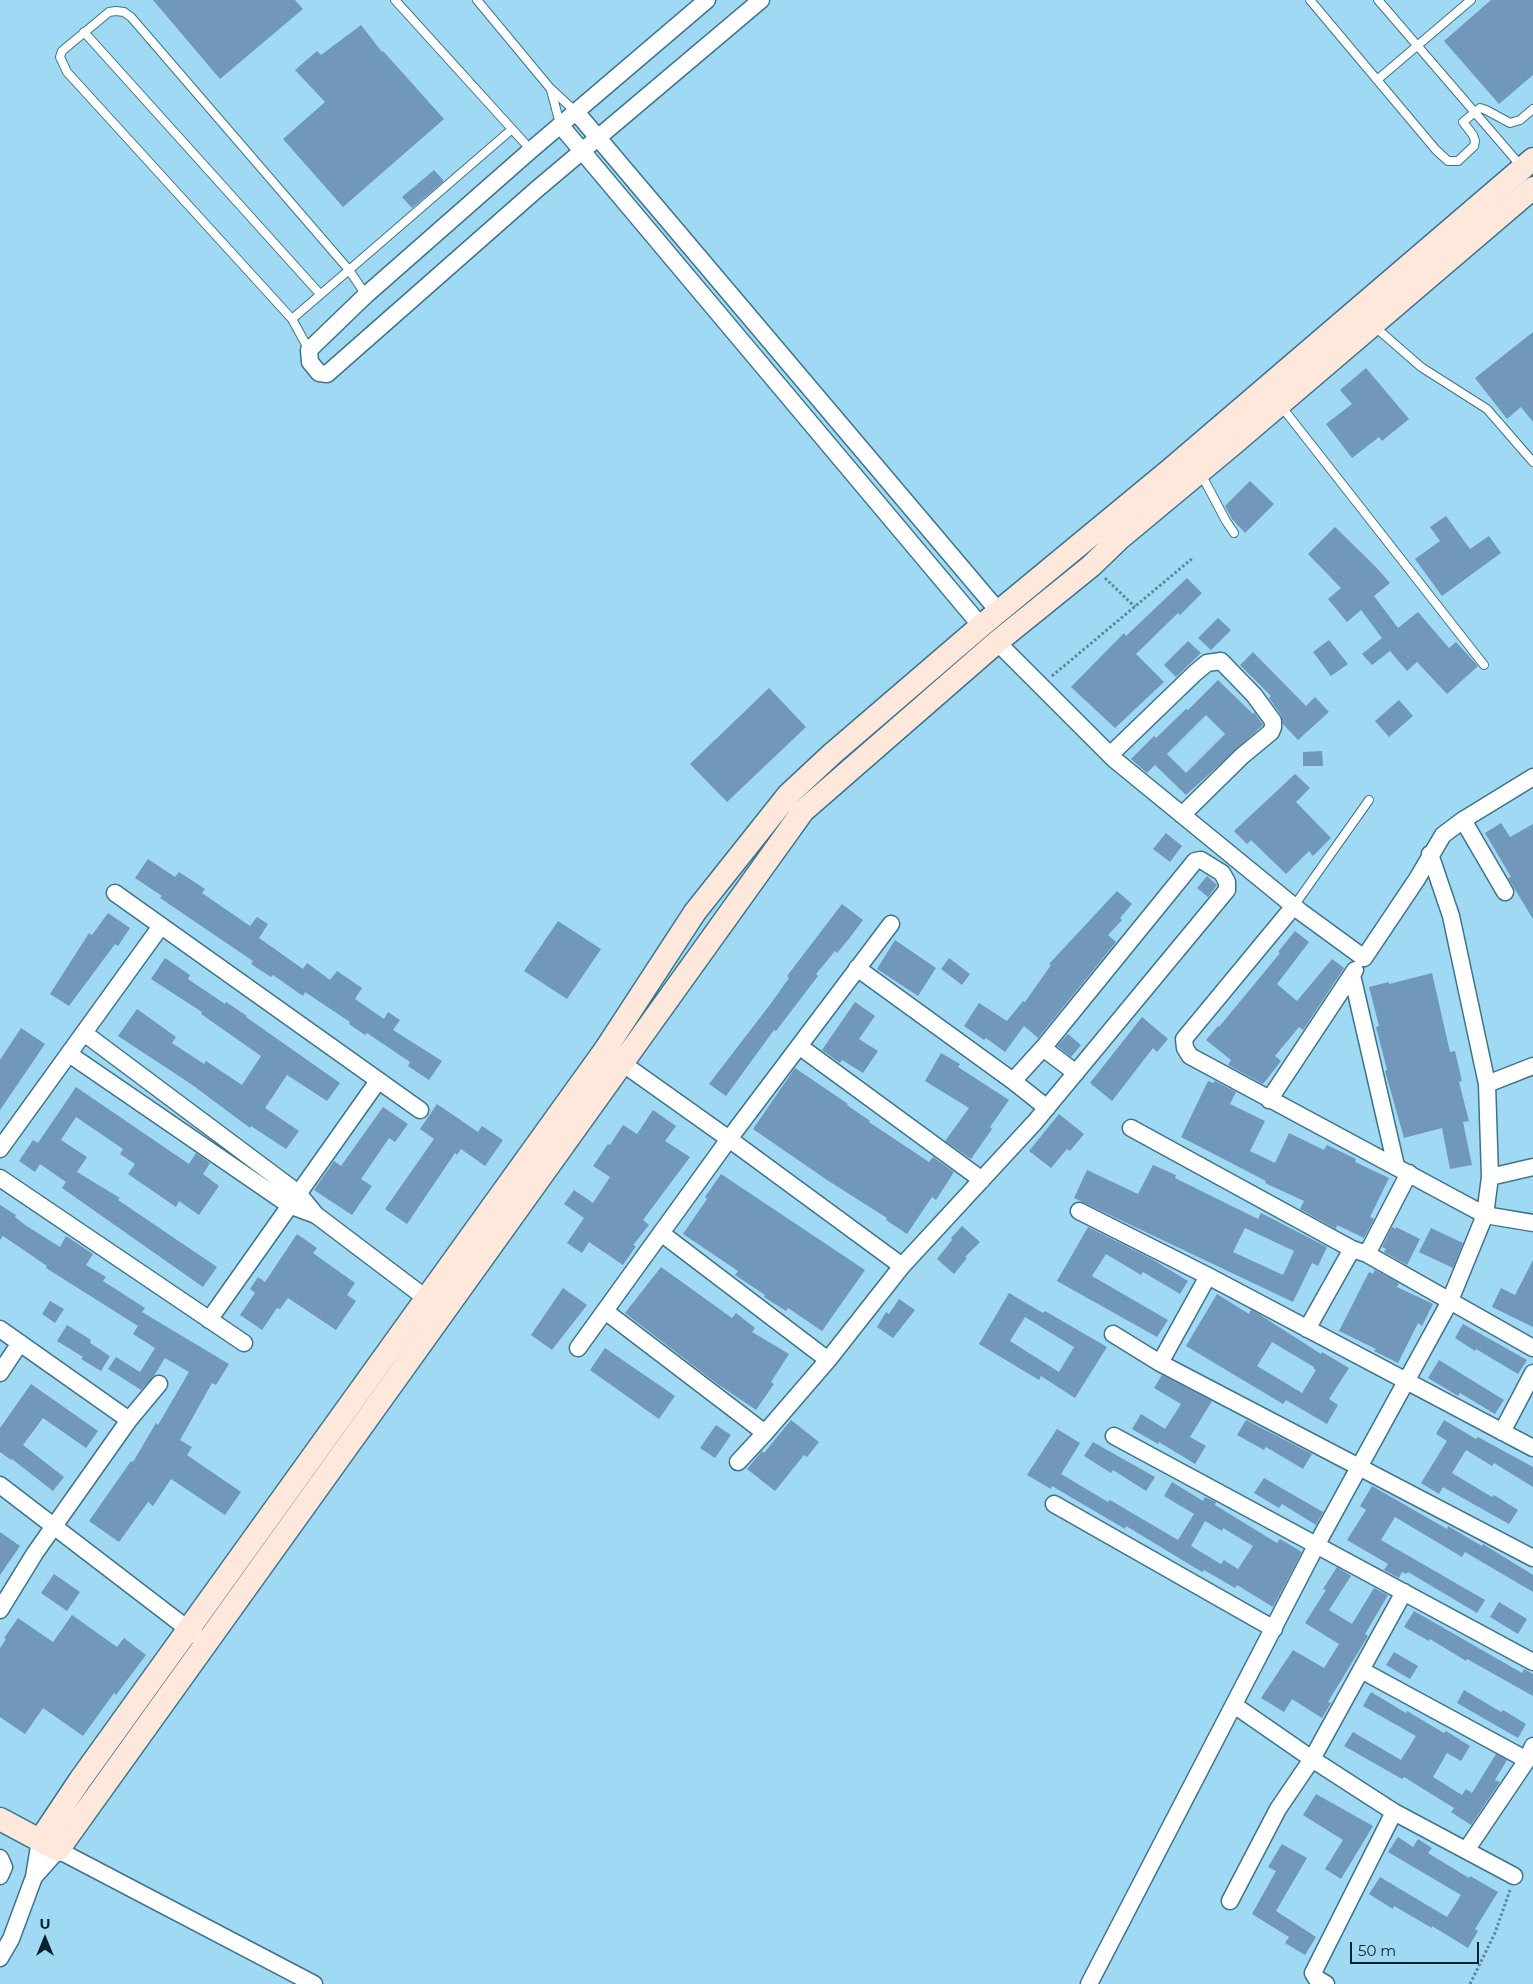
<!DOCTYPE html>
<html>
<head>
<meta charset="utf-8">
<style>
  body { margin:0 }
  #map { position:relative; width:1533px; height:1984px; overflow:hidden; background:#a0d9f3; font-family:Montserrat,sans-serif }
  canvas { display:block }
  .north { position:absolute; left:20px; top:1914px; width:50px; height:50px; -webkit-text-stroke:4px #a0d9f3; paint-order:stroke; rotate:0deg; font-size:14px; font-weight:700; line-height:20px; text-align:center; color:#0a222b }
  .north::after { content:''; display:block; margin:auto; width:18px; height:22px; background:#0a222b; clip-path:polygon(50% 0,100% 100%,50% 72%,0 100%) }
  .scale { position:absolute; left:1350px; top:1942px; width:129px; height:22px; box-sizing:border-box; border:2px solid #0a222b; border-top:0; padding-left:6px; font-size:15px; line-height:18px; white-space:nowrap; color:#0a222b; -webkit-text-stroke:4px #a0d9f3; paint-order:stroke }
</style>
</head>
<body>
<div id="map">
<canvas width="1533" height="1984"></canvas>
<div class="north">U</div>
<div class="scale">50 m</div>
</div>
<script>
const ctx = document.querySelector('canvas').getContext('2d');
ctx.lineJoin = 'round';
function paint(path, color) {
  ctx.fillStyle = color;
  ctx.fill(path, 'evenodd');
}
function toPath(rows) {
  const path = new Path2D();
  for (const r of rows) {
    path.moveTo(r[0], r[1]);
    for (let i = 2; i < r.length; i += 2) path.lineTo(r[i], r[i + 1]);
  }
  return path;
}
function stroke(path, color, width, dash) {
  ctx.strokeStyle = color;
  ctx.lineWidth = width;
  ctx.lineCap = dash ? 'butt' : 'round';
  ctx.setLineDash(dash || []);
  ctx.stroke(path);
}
const building = toPath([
  [153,0,295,0,303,9,220,79],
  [1491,0,1533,0,1533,75,1499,104,1444,41],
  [361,25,382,52,383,51,444,119,343,207,283,139,325,102,295,70,317,51,321,55],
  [434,170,444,181,412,208,402,197],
  [1533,332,1533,422,1521,407,1507,419,1475,378],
  [1366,368,1409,419,1382,441,1379,437,1352,458,1326,424,1352,404,1340,390],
  [1250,481,1274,504,1245,533,1232,519,1225,506],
  [1446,516,1470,549,1489,536,1501,553,1442,596,1415,559,1440,541,1430,527],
  [1335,527,1376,567,1390,583,1374,596,1398,628,1418,612,1449,648,1456,642,1478,666,1447,694,1417,662,1407,671,1390,651,1372,665,1362,654,1382,638,1361,610,1347,622,1328,599,1341,588,1308,554],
  [1187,578,1202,593,1180,615,1178,613,1136,654,1164,682,1115,728,1071,687,1124,633,1126,636],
  [1218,618,1231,630,1211,650,1198,638],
  [1329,640,1348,664,1331,676,1313,652],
  [1188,641,1201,653,1176,677,1164,665],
  [1253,652,1306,706,1315,697,1329,712,1298,740,1283,724,1281,715,1269,698,1271,696,1240,665],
  [1218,680,1253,714,1254,712,1263,725,1186,795,1155,765,1147,773,1131,759,1154,736,1156,738,1186,709,1188,710],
  [1206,715,1225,734,1186,773,1167,754],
  [769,688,806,727,727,802,690,764],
  [1399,700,1413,716,1389,737,1375,721],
  [1322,751,1323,766,1303,766,1303,752],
  [1295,774,1310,788,1296,802,1331,838,1313,856,1309,851,1286,874,1251,840,1247,844,1234,831],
  [1501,823,1510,837,1533,824,1533,919,1508,878,1511,877,1485,833],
  [1166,833,1182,846,1170,862,1153,849],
  [148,859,175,877,179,872,205,889,202,893,250,926,257,917,268,924,259,938,303,969,307,963,330,980,337,971,362,988,355,999,384,1019,388,1012,400,1020,393,1030,442,1061,429,1080,408,1066,410,1062,367,1033,365,1035,349,1024,350,1022,305,992,303,996,273,975,271,977,251,964,253,961,160,898,162,896,135,878],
  [1207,876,1217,885,1208,897,1197,888],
  [1117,891,1132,904,1120,918,1122,920,1108,935,1116,942,1038,1038,1024,1026,1005,1052,986,1038,984,1040,964,1026,979,1003,1007,1021,1023,1001,1025,1002,1051,965,1049,964],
  [842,904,863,920,848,940,837,953,835,951,816,974,818,976,776,1031,774,1030,726,1096,709,1084,772,1002,789,978,787,976],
  [108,913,130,928,118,946,115,944,69,1006,50,994,89,933,92,935],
  [558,921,601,949,567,999,524,971],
  [1295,931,1309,942,1277,984,1297,1001,1332,959,1344,968,1303,1030,1299,1027,1275,1056,1281,1061,1263,1084,1228,1065,1231,1060,1206,1040,1218,1026,1219,1027,1280,953,1278,952],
  [895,940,936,968,918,996,877,969],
  [165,958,190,975,188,979,225,1004,226,1002,247,1016,246,1017,340,1083,327,1101,287,1075,265,1108,299,1131,286,1149,251,1126,250,1128,191,1084,118,1036,137,1009,176,1037,172,1043,204,1064,206,1061,242,1085,261,1056,201,1014,202,1012,151,979],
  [949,958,970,974,962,985,941,969],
  [1432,973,1450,1052,1455,1051,1462,1081,1459,1082,1469,1121,1463,1122,1472,1165,1450,1169,1442,1128,1404,1138,1385,1071,1387,1070,1376,1027,1379,1026,1369,987,1389,982,1389,984],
  [855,1002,875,1016,859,1039,878,1051,863,1073,842,1060,840,1063,822,1050],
  [1142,1017,1168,1039,1157,1052,1153,1048,1112,1101,1090,1083],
  [21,1028,45,1044,0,1110,0,1060],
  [1068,1034,1081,1045,1071,1057,1057,1046],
  [941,1053,960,1064,958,1067,1009,1100,990,1127,992,1129,971,1159,945,1141,969,1108,925,1081],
  [795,1068,848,1104,847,1105,870,1121,869,1122,929,1162,933,1157,954,1172,936,1200,932,1197,907,1234,886,1220,887,1218,827,1180,753,1129],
  [1208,1081,1213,1083,1215,1081,1236,1092,1230,1104,1265,1121,1250,1151,1275,1163,1289,1133,1324,1150,1327,1145,1356,1159,1355,1162,1389,1178,1370,1217,1374,1219,1364,1238,1337,1225,1336,1229,1300,1209,1304,1201,1265,1183,1266,1181,1181,1137],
  [76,1087,189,1164,196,1153,210,1163,203,1174,219,1186,199,1215,179,1201,176,1207,128,1174,135,1164,120,1154,123,1149,76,1117,61,1140,87,1157,77,1172,120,1198,118,1200,217,1267,203,1287,62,1188,66,1182,40,1164,35,1172,19,1161,33,1140,38,1143],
  [437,1104,478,1132,482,1126,503,1140,485,1166,461,1149,457,1155,455,1153,407,1224,385,1209,434,1139,420,1129],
  [383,1107,408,1124,395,1142,389,1138,361,1179,372,1186,352,1215,314,1190,334,1161,341,1166],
  [653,1110,676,1126,665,1141,690,1157,643,1220,649,1225,633,1245,636,1246,623,1265,589,1242,582,1253,567,1243,584,1218,564,1204,574,1190,593,1203,610,1177,593,1166,608,1144,610,1145,623,1125,637,1134],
  [1059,1114,1084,1134,1070,1151,1067,1149,1051,1168,1029,1151],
  [1153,1165,1176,1175,1175,1178,1258,1219,1261,1213,1327,1247,1318,1266,1312,1263,1293,1302,1074,1198,1087,1170,1138,1194],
  [1245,1228,1294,1251,1283,1275,1233,1252],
  [721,1174,865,1270,822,1331,788,1308,786,1311,764,1297,765,1295,735,1275,738,1271,683,1234,707,1199,705,1197],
  [0,1205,16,1215,15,1217,25,1225,60,1247,66,1236,93,1254,86,1265,106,1277,103,1281,145,1308,142,1312,229,1364,216,1385,212,1383,180,1440,192,1447,187,1455,241,1492,225,1515,171,1479,153,1506,148,1502,119,1542,89,1521,131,1461,133,1462,156,1423,158,1425,189,1372,165,1358,154,1376,141,1390,108,1369,116,1357,140,1372,155,1348,133,1334,138,1326,46,1268,47,1266,3,1236,0,1240],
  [962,1226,980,1242,965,1257,967,1258,954,1274,937,1259,952,1240,951,1238],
  [1088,1227,1150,1258,1188,1281,1180,1294,1143,1272,1141,1275,1106,1254,1092,1276,1168,1320,1157,1337,1057,1281],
  [1392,1227,1396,1229,1396,1227,1420,1239,1407,1265,1384,1252,1386,1249,1382,1247],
  [1431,1228,1463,1243,1453,1268,1419,1252],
  [297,1234,317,1248,313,1253,355,1283,347,1295,356,1301,336,1330,288,1298,280,1309,277,1308,262,1330,240,1315,255,1293,250,1289,258,1277,265,1282],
  [1533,1260,1533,1327,1492,1307,1501,1288,1515,1295],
  [661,1267,732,1318,736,1313,755,1328,752,1332,789,1354,771,1382,774,1384,756,1410,716,1383,625,1313],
  [1375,1270,1399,1283,1397,1287,1433,1304,1422,1326,1418,1323,1398,1363,1374,1351,1376,1349,1339,1331,1369,1272,1373,1274],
  [563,1288,587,1305,552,1350,531,1335],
  [1009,1293,1043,1313,1045,1311,1107,1347,1075,1398,1041,1376,1039,1380,979,1344],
  [1025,1317,1074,1347,1059,1372,1010,1341],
  [1217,1294,1249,1314,1251,1310,1254,1311,1321,1354,1322,1352,1349,1368,1329,1399,1338,1405,1327,1424,1286,1400,1283,1404,1186,1346],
  [1272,1342,1314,1367,1313,1368,1316,1370,1302,1393,1257,1366],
  [899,1299,915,1310,893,1338,877,1327,886,1312,889,1314],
  [50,1301,64,1309,55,1323,42,1314],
  [1463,1324,1527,1360,1518,1374,1476,1349,1475,1351,1455,1338],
  [67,1325,91,1340,90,1343,110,1356,101,1371,81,1359,83,1357,57,1341],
  [605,1348,675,1396,659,1419,590,1370],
  [1439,1360,1504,1400,1495,1414,1460,1393,1458,1396,1428,1378],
  [1162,1375,1212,1401,1190,1437,1206,1446,1195,1464,1159,1442,1158,1444,1132,1429,1141,1414,1165,1429,1181,1404,1154,1388],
  [31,1384,98,1431,86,1448,43,1418,23,1445,64,1477,53,1491,12,1459,11,1460,0,1452,0,1428],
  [791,1420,819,1442,807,1457,804,1455,775,1491,747,1469,762,1451,764,1453],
  [1246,1420,1312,1454,1303,1469,1266,1447,1264,1450,1237,1435],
  [1444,1420,1476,1439,1478,1437,1533,1467,1533,1487,1494,1463,1492,1466,1466,1450,1452,1473,1492,1497,1494,1495,1518,1510,1509,1524,1443,1487,1439,1494,1421,1483,1447,1441,1436,1434],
  [716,1425,731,1435,715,1458,700,1448],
  [1057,1429,1080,1443,1061,1474,1108,1502,1110,1500,1178,1540,1194,1514,1164,1496,1172,1482,1203,1501,1205,1497,1216,1502,1215,1505,1277,1543,1280,1539,1302,1552,1273,1607,1237,1585,1235,1588,1204,1570,1202,1572,1126,1526,1125,1529,1052,1486,1051,1489,1027,1475],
  [1205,1521,1222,1531,1223,1528,1253,1546,1238,1569,1224,1560,1221,1564,1191,1546],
  [1093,1442,1155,1477,1146,1491,1113,1470,1111,1473,1084,1456],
  [1264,1478,1323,1512,1316,1525,1282,1504,1279,1508,1254,1493],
  [1372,1486,1447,1529,1448,1526,1482,1546,1483,1544,1533,1575,1533,1592,1465,1552,1462,1557,1395,1517,1381,1540,1485,1600,1477,1613,1408,1572,1406,1574,1402,1572,1399,1578,1384,1570,1388,1564,1347,1540,1366,1510,1360,1506],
  [0,1532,20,1546,0,1575],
  [1337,1567,1351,1576,1329,1610,1352,1624,1374,1588,1388,1595,1365,1634,1368,1636,1328,1702,1331,1703,1322,1718,1292,1699,1284,1712,1261,1698,1293,1650,1324,1668,1339,1644,1305,1623,1326,1590,1323,1589],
  [54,1574,80,1592,67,1611,41,1593],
  [1499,1602,1527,1619,1518,1634,1490,1617],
  [1414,1611,1522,1673,1524,1669,1533,1674,1533,1696,1467,1659,1466,1661,1430,1639,1429,1641,1404,1627],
  [72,1615,117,1647,124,1638,146,1655,116,1695,114,1693,83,1736,43,1708,25,1734,0,1717,0,1648,6,1639,4,1638,18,1618,53,1642],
  [1394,1652,1418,1666,1410,1679,1386,1665],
  [1464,1690,1501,1712,1503,1710,1526,1724,1518,1738,1457,1703],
  [1371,1692,1406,1713,1407,1711,1444,1733,1446,1731,1470,1746,1461,1761,1447,1753,1433,1777,1462,1795,1466,1789,1472,1793,1496,1754,1507,1760,1495,1780,1500,1782,1471,1825,1451,1812,1454,1808,1404,1777,1402,1779,1344,1746,1353,1732,1401,1760,1416,1736,1363,1706],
  [1316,1794,1373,1826,1341,1879,1325,1869,1343,1840,1303,1815],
  [1398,1837,1413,1847,1418,1839,1432,1848,1428,1853,1469,1878,1470,1876,1498,1892,1475,1929,1478,1931,1468,1948,1432,1926,1432,1928,1394,1906,1393,1909,1369,1894,1380,1877,1447,1917,1461,1895,1388,1852],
  [1282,1844,1307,1858,1276,1911,1316,1937,1305,1955,1285,1943,1289,1937,1252,1914,1276,1871,1268,1867]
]);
const path = toPath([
  [1105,578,1135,607],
  [1052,676,1194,557],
  [1470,1984,1495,1933,1510,1890]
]);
const lane = toPath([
  [395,0,531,150],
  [477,0,550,88,577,113],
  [1310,0,1436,150,1448,161,1458,161,1474,146,1475,141,1473,135,1463,122,1480,108,1486,110,1510,123,1520,120,1533,109],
  [1378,0,1521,166],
  [84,32,320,294],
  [1377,80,1471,0],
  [551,90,560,124],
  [366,295,349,270,131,17,124,12,116,11,109,12,62,51,60,57,67,72,292,319,349,270,511,130],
  [292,319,309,350],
  [1374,326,1421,367,1487,409,1533,462],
  [1281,406,1484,665],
  [1201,474,1226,521,1234,533],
  [1294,906,1369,800]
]);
const street = toPath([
  [707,0,531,150,366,295,309,350,310,362,319,373,327,374,536,190,761,0],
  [577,113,1000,613],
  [561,126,981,626],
  [997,642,1115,760,1301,912,1364,958,1417,879,1443,835,1463,820,1533,777],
  [1110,755,1195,673,1207,663,1221,661,1254,695,1273,721,1273,727,1271,732,1242,756,1182,815],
  [1463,820,1505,892],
  [115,893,420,1110],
  [1294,906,1184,1039,1185,1048,1190,1056,1485,1215,1533,1223],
  [857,968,1013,1081,1047,1108],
  [1352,975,1396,1166],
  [84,1033,298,1193,316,1215,427,1299],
  [799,1046,982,1180],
  [1043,1048,1076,1073],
  [69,1054,289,1205,316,1215],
  [615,1058,729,1139,891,924],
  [1487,1084,1533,1066],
  [1269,1100,1355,970],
  [1131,1128,1352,1249,1367,1254,1533,1348],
  [0,1149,161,926],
  [1490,1177,1533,1167],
  [0,1178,244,1343],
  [1079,1211,1208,1276,1533,1448],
  [661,1233,828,1360],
  [1367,1254,1409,1173],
  [605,1311,765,1433,828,1360,902,1266],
  [209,1320,378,1081],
  [0,1329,129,1420],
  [1307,1329,1352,1249],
  [1113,1334,1160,1363,1533,1558],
  [578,1348,729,1139,902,1266,1035,1122,1227,890,1227,882,1222,873,1201,860,1195,861,1043,1048,1013,1081],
  [1160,1363,1208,1276],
  [0,1373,20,1343],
  [1502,1432,1533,1373],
  [1114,1436,1533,1662],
  [738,1462,765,1433],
  [0,1485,197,1636],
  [1054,1504,1274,1629],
  [0,1610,35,1553,129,1420,159,1384],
  [1361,1670,1527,1760],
  [1234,1705,1312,1759,1394,1812,1514,1876],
  [1467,1849,1527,1760,1533,1746],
  [0,1858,4,1867,0,1876],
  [34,1877,58,1850,314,1984],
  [1230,1901,1278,1809,1312,1759,1404,1592],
  [0,1958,11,1939,34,1877,40,1840],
  [1089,1984,1317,1544,1449,1303,1485,1215,1490,1177,1487,1084,1451,916,1430,854],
  [1326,1984,1316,1978,1313,1973,1394,1812]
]);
const secondary = toPath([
  [0,1819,58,1850,803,811,997,642,1091,566,1119,539,1232,445,1533,188],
  [40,1840,80,1780,605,1050,695,912,788,795,832,754,981,626,1170,470,1533,159]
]);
paint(building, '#7197bb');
stroke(lane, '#3d748c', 10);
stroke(street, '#3d748c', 19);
stroke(secondary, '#3d748c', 25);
stroke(path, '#5c8699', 3, [2.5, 2.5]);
stroke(lane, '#fff', 8);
stroke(street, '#fff', 16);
stroke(secondary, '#fee7db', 22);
</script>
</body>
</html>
